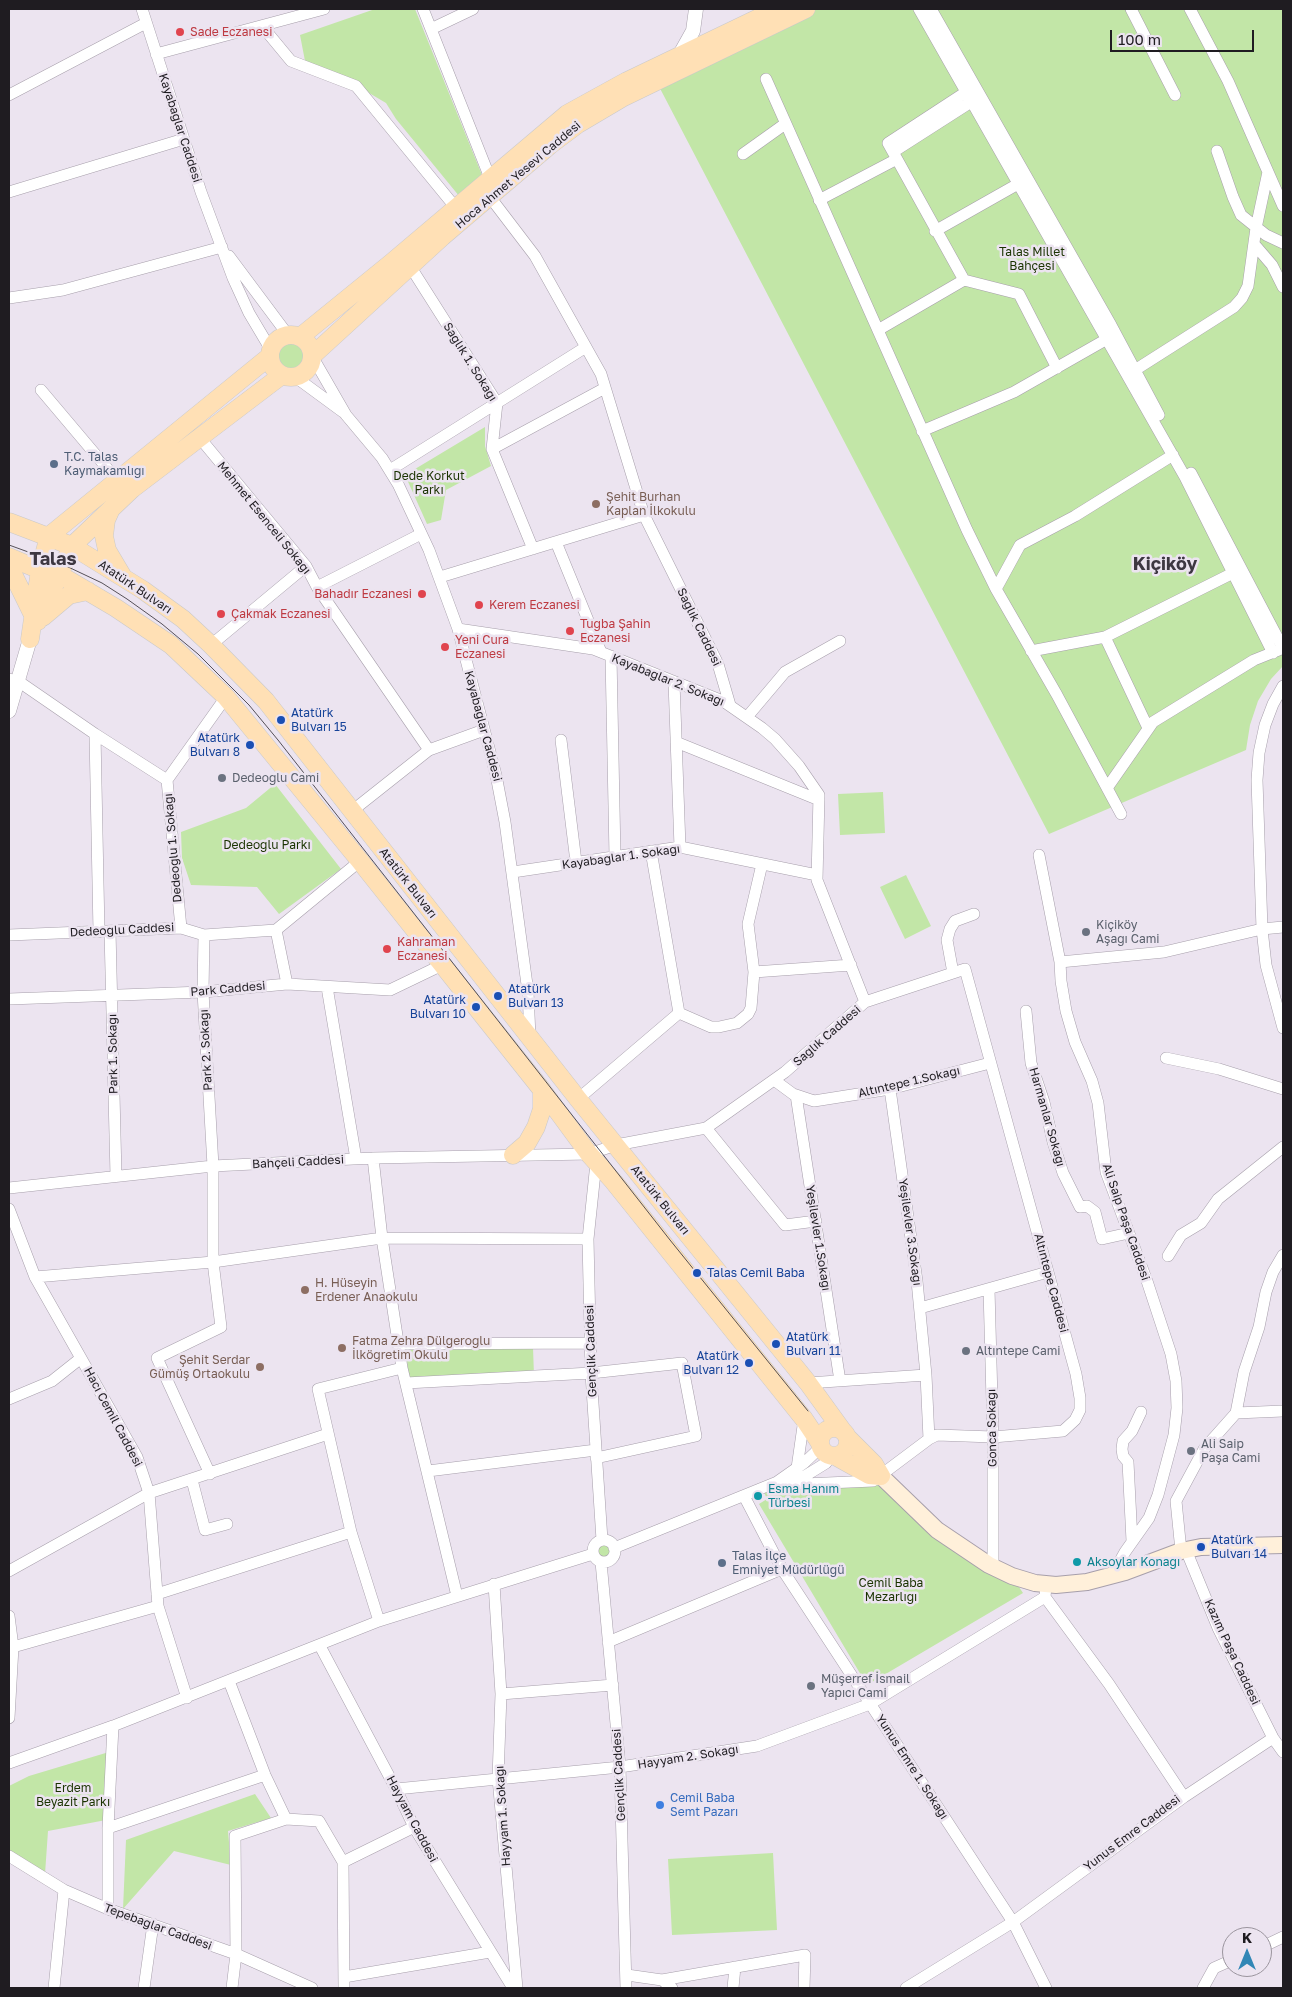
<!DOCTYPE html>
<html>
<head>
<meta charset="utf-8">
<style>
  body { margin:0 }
  #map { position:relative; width:1292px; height:1997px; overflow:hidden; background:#ece4f0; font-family:"Golos Text",sans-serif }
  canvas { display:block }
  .frame { position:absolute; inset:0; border:10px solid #1f1c21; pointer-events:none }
  .north { position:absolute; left:1222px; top:1927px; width:50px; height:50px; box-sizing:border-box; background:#ece4f0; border:1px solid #9a949d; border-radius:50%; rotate:0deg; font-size:14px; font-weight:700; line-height:20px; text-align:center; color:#1f1c21 }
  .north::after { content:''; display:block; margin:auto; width:18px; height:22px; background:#3187b6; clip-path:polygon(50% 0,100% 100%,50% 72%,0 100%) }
  .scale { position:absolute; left:1110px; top:30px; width:144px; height:22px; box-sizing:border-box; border:2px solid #1f1c21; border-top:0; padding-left:6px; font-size:15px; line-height:18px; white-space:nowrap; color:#1f1c21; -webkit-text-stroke:4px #ece4f0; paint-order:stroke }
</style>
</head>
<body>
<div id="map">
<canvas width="1292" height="1997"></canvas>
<div class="frame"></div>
<div class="north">K</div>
<div class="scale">100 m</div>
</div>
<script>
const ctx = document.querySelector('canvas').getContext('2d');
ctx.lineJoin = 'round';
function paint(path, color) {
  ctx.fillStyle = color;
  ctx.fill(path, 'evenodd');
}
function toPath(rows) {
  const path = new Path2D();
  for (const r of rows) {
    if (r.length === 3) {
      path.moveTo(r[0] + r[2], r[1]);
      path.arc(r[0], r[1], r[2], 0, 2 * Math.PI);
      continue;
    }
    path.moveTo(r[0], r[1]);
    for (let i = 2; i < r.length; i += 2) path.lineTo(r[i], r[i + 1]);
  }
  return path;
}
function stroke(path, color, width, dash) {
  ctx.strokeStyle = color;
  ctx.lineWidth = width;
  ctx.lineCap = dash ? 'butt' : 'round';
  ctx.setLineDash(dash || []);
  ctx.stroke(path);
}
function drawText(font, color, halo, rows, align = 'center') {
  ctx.font = font + ' "Golos Text",sans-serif';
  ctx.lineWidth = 5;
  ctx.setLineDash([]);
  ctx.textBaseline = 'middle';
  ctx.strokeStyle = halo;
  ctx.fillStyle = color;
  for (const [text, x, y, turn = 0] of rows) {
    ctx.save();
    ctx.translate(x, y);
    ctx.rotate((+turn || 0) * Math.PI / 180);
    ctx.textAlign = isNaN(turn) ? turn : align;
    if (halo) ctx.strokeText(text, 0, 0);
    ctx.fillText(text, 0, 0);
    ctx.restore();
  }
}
const green = toPath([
  [375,9,415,9,484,180,464,202,396,119,386,103,342,77,305,61,300,35],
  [790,9,1283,9,1283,666,1271,679,1258,701,1250,725,1246,750,1049,834,653,75],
  [291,356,13],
  [485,427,485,446,491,466,446,490,441,520,427,524,405,475],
  [275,784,341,869,279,914,257,887,191,885,182,858,181,832,246,808],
  [883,792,885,833,840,835,838,794],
  [906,875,931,926,905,939,880,887],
  [533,1347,534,1376,409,1383,406,1348],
  [879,1483,969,1560,1019,1587,1023,1593,867,1685,759,1504,767,1499,764,1492],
  [604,1551,6],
  [109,1752,106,1820,48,1831,45,1874,9,1850,9,1786,29,1776],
  [255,1794,271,1818,228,1831,231,1865,174,1851,123,1909,126,1840],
  [773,1853,777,1930,672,1935,668,1859]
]);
const minor = toPath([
  [142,9,201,192,233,278,249,313,271,350],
  [423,9,490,178],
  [919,9,1185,477,1273,653],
  [931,9,1111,325,1159,415],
  [1131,9,1175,95],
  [1190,9,1228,81,1283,206],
  [262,26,291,61,356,86,456,208],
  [431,29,473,9],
  [156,54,324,9],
  [766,79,967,530,996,589,1057,695,1121,814],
  [966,92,888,143,964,280,1019,294,1057,368],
  [9,95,146,23],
  [1217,151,1233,197,1241,215,1266,235,1283,243],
  [893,152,971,102],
  [743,154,785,124],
  [9,192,184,139],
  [490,197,535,256,601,374,644,515,718,664,730,705],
  [819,200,897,159],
  [935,231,1018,184],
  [1254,244,1272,265,1283,287],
  [229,256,288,335],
  [410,266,497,403,492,449,533,549],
  [9,298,63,290,222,247],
  [878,330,964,280],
  [312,356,346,415,382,458,398,484,429,550,458,629,496,775,505,822,528,992,530,1037],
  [1135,370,1234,307,1242,298,1248,286,1256,228,1268,172],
  [294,376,343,412],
  [41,390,117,480],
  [922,431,1014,392,1107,339],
  [199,437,306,566,317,587,429,750],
  [492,449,605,388],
  [390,470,586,347],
  [1191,473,1283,648],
  [556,542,601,652],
  [440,577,644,515],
  [317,587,421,534],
  [996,589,1020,545,1075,516,1173,455],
  [458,629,593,649,723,701,762,728,775,739,799,766,819,795,817,880,865,1002],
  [211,645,306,566],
  [1031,651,1105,637],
  [611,656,615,857],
  [9,679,18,681,95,734,167,780],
  [674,682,680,847],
  [1283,686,1273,704,1265,725,1259,753,1257,780,1262,929,1266,965,1283,1028],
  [747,717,785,672,840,641],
  [1148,728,1105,637,1233,573],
  [95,734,99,932],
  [561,740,576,862],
  [676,742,819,800],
  [1107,788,1153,722,1254,660,1279,650],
  [352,811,429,750,484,730],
  [651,851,679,1013],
  [1039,855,1060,962],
  [513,872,680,847,817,875],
  [181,928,167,780,226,697],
  [276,930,287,984],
  [110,931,116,1176],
  [9,935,181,928,204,935,276,930,360,861],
  [204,935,203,992,213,1166,213,1262,221,1327,157,1358,210,1474],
  [754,972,851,965],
  [953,973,947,940,950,929,955,921,974,914],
  [327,987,356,1159],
  [9,999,203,992,287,984,390,990,442,965],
  [1026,1011,1031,1063,1044,1102,1053,1142,1063,1173,1080,1207,1087,1206,1095,1212,1102,1239,1129,1233],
  [679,1013,711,1027,719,1027,737,1023,748,1014,751,1008,754,972,748,924,762,864],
  [1166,1058,1219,1069,1283,1089],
  [774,1080,793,1094,814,1101,890,1089,990,1063],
  [890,1089,917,1281,926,1375],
  [796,1095,840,1381],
  [578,1099,679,1013],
  [706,1128,785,1225,816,1221],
  [373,1158,382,1238,402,1368,457,1596],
  [596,1163,588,1239,591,1373,602,1540],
  [9,1188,213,1166,373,1158,589,1154,616,1145,706,1128,785,1072,865,1002,965,969,1076,1374,1080,1398,1080,1410,1075,1420,1063,1431,993,1437,937,1435,929,1439,873,1481,804,1484,789,1482],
  [9,1209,35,1277,137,1457,149,1493,158,1606,187,1698],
  [1168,1256,1181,1235,1201,1223,1218,1199,1283,1147],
  [35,1277,213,1262,382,1238,588,1239],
  [989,1289,993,1437,993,1567],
  [920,1308,1048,1272],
  [399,1344,591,1343],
  [406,1383,591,1373,682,1363,696,1436,596,1458],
  [808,1383,926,1375,929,1439],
  [9,1399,52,1381,81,1358],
  [1236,1413,1244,1372,1259,1327,1266,1292,1273,1272,1283,1255],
  [797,1468,804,1419],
  [428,1471,596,1450],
  [192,1480,205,1530,227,1524],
  [791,1481,805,1476,826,1463,830,1456],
  [744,1496,782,1569,1013,1922,1046,1988],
  [604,1551,11],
  [1132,1541,1128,1462,1123,1456,1122,1449,1123,1441,1132,1431,1141,1412],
  [614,1548,777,1482,804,1463,821,1447],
  [1186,1550,1218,1628,1273,1738,1283,1752],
  [1181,1551,1176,1501,1204,1449,1236,1413,1283,1411],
  [601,1562,620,1767,626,1988],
  [9,1571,149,1493,328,1434],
  [1112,1575,1125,1552,1149,1518,1158,1495,1174,1435,1177,1408,1176,1381,1171,1354,1147,1281,1106,1172,1098,1103,1092,1081,1075,1042,1066,1011,1061,981,1060,962,1164,952,1262,929,1283,927],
  [494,1584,501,1694,498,1778,517,1988],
  [157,1594,351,1532],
  [9,1616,13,1647,9,1718],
  [379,1621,351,1532,318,1389,402,1368],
  [608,1642,782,1569],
  [320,1646,396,1789,414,1827,513,1988],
  [13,1647,158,1606],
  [229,1681,265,1775,286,1819,319,1821,343,1862,344,1988],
  [501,1694,613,1685],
  [9,1763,113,1726,379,1621,593,1554],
  [396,1789,620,1767,757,1746,870,1704,1045,1597,1046,1585],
  [1184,1797,1273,1738],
  [108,1828,265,1775],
  [9,1856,64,1890,108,1909,236,1954,312,1988],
  [343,1862,414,1827],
  [108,1909,108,1828,113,1726],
  [1262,1947,1283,1937],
  [627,1975,662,1980],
  [344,1977,490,1952],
  [54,1988,64,1890],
  [144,1988,153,1924],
  [232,1988,236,1954,235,1836,286,1819],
  [672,1988,662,1980,805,1955,804,1988],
  [733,1988,735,1967],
  [906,1988,1013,1922,1184,1797,1109,1684,1045,1597],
  [1203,1988,1214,1968,1232,1960]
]);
const tertiary = toPath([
  [679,56,693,31,696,9],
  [9,711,30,639]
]);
const secondary = toPath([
  [881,1476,937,1530,989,1565,1012,1576,1035,1583,1056,1585,1087,1582,1125,1572,1181,1551,1201,1547,1283,1545]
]);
const primary = toPath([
  [291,356,21],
  [300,337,391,263,567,114,627,81,777,9],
  [312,356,442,237,550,145,578,124,622,98,806,9],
  [111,509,106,520,104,536,107,550,123,577],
  [9,522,72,546,143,590,183,619,211,645,266,701,578,1099,808,1383,842,1430],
  [9,557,40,570,60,575,116,608,171,645,226,697,360,861,542,1090,589,1154,614,1182,804,1419,820,1443],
  [9,566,34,617],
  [43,617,69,595,88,591],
  [38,621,72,546,132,489,282,375],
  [30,639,40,570,49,536,270,356],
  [513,1155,527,1143,536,1127,542,1109,542,1090],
  [834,1442,14],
  [847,1437,874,1464,881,1476],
  [835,1456,869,1475,881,1476]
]);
const tram = toPath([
  [9,545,64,565,102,583,127,599,162,624,198,654,249,705,278,740,670,1240,808,1411]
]);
const markers = [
  [180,32,5,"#e0444e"],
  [54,464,5,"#5c6f8a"],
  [596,504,5,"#8d6e63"],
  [422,594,5,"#e0444e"],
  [479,605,5,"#e0444e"],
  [221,614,5,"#e0444e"],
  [570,631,5,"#e0444e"],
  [445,647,5,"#e0444e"],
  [281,720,5,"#1a4fb4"],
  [250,745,5,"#1a4fb4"],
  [222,778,5,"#6b7280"],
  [1086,932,5,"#6b7280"],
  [387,949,5,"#e0444e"],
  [498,996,5,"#1a4fb4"],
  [476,1007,5,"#1a4fb4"],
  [697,1273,5,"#1a4fb4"],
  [305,1290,5,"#8d6e63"],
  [776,1344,5,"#1a4fb4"],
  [342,1348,5,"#8d6e63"],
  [966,1351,5,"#6b7280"],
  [749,1363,5,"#1a4fb4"],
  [260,1367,5,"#8d6e63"],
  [1191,1451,5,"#6b7280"],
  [758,1496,5,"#0f9aa8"],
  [1201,1547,5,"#1a4fb4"],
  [1077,1562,5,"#0f9aa8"],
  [722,1563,5,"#5c6f8a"],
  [811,1686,5,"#6b7280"],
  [660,1805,5,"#3f7fe0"]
];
const healthNames = [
  ["Sade Eczanesi",190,32],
  ["Bahadır Eczanesi",412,594,"right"],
  ["Kerem Eczanesi",489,605],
  ["Çakmak Eczanesi",231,614],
  ["Tuğba Şahin",580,624],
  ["Eczanesi",580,638],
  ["Yeni Cura",455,640],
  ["Eczanesi",455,654],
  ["Kahraman",397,942],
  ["Eczanesi",397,956]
];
const streetNames = [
  ["Kayabağlar Caddesi",180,128,72],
  ["Hoca Ahmet Yesevi Caddesi",518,175,-40],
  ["Sağlık 1. Sokağı",470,362,58],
  ["Mehmet Esenceli Sokağı",264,518,51],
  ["Atatürk Bulvarı",135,587,34],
  ["Sağlık Caddesi",699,627,64],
  ["Kayabağlar 2. Sokağı",668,680,22],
  ["Kayabağlar Caddesi",483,726,75],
  ["Dedeoğlu 1. Sokağı",173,848,-95],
  ["Kayabağlar 1. Sokağı",621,857,-8],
  ["Atatürk Bulvarı",408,883,52],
  ["Dedeoğlu Caddesi",122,930,-3],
  ["Park Caddesi",228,989,-5],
  ["Sağlık Caddesi",827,1036,-41],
  ["Park 2. Sokağı",206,1050,-93],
  ["Park 1. Sokağı",113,1054,-91],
  ["Altıntepe 1.Sokağı",909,1082,-13],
  ["Harmanlar Sokağı",1047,1117,74],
  ["Bahçeli Caddesi",298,1162,-3],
  ["Atatürk Bulvarı",660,1200,51],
  ["Ali Saip Paşa Caddesi",1126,1222,71],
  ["Yeşilevler 3.Sokağı",910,1232,82],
  ["Yeşilevler 1.Sokağı",818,1238,81],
  ["Altıntepe Caddesi",1051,1283,75],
  ["Gençlik Caddesi",591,1351,-92],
  ["Hacı Cemil Caddesi",113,1417,62],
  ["Gonca Sokağı",992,1428,-91],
  ["Kazım Paşa Caddesi",1232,1652,65],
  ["Hayyam 2. Sokağı",688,1757,-9],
  ["Yunus Emre 1. Sokağı",912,1767,57],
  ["Gençlik Caddesi",619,1775,-93],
  ["Hayyam 1. Sokağı",503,1816,-94],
  ["Hayyam Caddesi",412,1819,62],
  ["Yunus Emre Caddesi",1132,1833,-37],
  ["Tepebağlar Caddesi",158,1927,20]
];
const parkNames = [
  ["Talas Millet",1032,252],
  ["Bahçesi",1032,266],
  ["Dede Korkut",429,476],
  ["Parkı",429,490],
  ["Dedeoğlu Parkı",267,845],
  ["Cemil Baba",891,1583],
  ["Mezarlığı",891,1597],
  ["Erdem",73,1788],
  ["Beyazit Parkı",73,1802]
];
const serviceNames = [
  ["T.C. Talas",64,457],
  ["Kaymakamlığı",64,471],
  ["Talas İlçe",732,1556],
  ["Emniyet Müdürlüğü",732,1570]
];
const educationNames = [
  ["Şehit Burhan",606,497],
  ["Kaplan İlkokulu",606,511],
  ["H. Hüseyin",315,1283],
  ["Erdener Anaokulu",315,1297],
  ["Fatma Zehra Dülgeroğlu",352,1341],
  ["İlköğretim Okulu",352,1355],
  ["Şehit Serdar",250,1360,"right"],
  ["Gümüş Ortaokulu",250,1374,"right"]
];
const transitNames = [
  ["Atatürk",291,713],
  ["Bulvarı 15",291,727],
  ["Atatürk",240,738,"right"],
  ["Bulvarı 8",240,752,"right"],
  ["Atatürk",508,989],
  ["Bulvarı 13",508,1003],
  ["Atatürk",466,1000,"right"],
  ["Bulvarı 10",466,1014,"right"],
  ["Talas Cemil Baba",707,1273],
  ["Atatürk",786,1337],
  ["Bulvarı 11",786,1351],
  ["Atatürk",739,1356,"right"],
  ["Bulvarı 12",739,1370,"right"],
  ["Atatürk",1211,1540],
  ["Bulvarı 14",1211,1554]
];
const worshipNames = [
  ["Dedeoğlu Cami",232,778],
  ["Kiçiköy",1096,925],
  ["Aşağı Cami",1096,939],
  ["Altıntepe Cami",976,1351],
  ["Ali Saip",1201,1444],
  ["Paşa Cami",1201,1458],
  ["Müşerref İsmail",821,1679],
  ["Yapıcı Cami",821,1693]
];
const cultureNames = [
  ["Esma Hanım",768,1489],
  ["Türbesi",768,1503],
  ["Aksoylar Konağı",1087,1562]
];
const shopNames = [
  ["Cemil Baba",670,1798],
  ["Semt Pazarı",670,1812]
];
const districtNames = [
  ["Talas",53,559],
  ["Kiçiköy",1165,564]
];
paint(green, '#c2e6a7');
stroke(minor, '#a79fab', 12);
stroke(tertiary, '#a79fab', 15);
stroke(secondary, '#a79fab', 18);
stroke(primary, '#c9c9ca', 19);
stroke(minor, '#fff', 11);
stroke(tertiary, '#fff', 14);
stroke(secondary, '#fff0da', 16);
stroke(primary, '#ffe0b5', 18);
stroke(tram, '#555057', 1);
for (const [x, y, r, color] of markers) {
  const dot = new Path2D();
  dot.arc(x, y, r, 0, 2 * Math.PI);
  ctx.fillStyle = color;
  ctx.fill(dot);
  stroke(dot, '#ece4f0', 2);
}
drawText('12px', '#be3a42', '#ece4f0', healthNames, 'left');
drawText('12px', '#1f1c21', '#ece4f0', streetNames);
drawText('12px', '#1a3300', '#ece4f0', parkNames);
drawText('12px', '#4e5e75', '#ece4f0', serviceNames, 'left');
drawText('12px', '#785e54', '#ece4f0', educationNames, 'left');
drawText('12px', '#164399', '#ece4f0', transitNames, 'left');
drawText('12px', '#5b616d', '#ece4f0', worshipNames, 'left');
drawText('12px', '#0d838f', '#ece4f0', cultureNames, 'left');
drawText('12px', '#366cbe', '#ece4f0', shopNames, 'left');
drawText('bold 18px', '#3d3741', '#ece4f0', districtNames);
</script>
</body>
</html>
